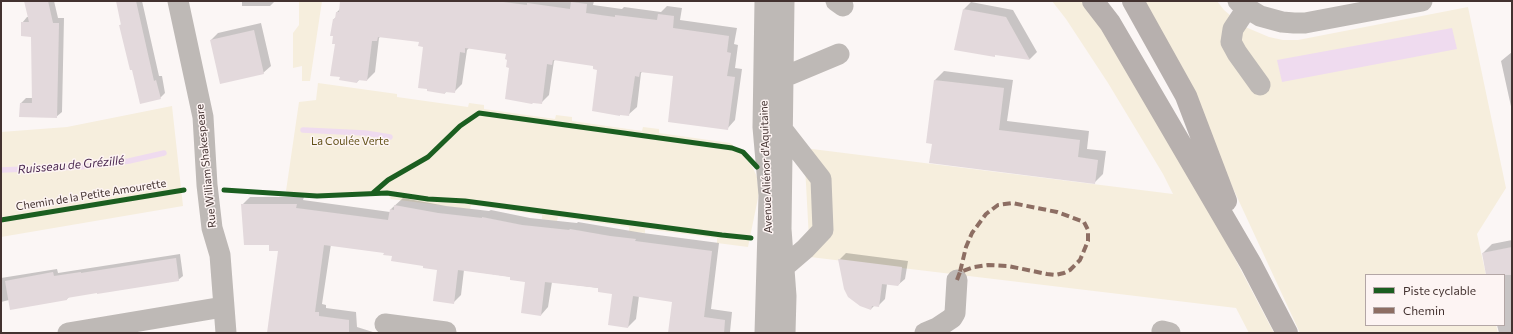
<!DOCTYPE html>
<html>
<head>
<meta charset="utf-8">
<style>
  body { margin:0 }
  #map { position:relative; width:1513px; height:334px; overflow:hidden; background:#fbf6f5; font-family:Commissioner,sans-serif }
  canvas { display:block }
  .frame { position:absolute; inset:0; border:2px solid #433230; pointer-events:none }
  .legend { position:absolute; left:1365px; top:274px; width:140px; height:52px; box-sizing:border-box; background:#fdf4f3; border:1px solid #b3a6a5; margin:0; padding:5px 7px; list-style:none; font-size:12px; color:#433230 }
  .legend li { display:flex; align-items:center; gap:8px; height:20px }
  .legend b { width:20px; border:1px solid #b3a6a5 }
</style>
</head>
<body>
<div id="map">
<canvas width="1513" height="334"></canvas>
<div class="frame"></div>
<ul class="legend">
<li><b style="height:5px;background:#1b5e20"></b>Piste cyclable</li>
<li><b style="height:5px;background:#8d6e63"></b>Chemin</li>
</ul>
</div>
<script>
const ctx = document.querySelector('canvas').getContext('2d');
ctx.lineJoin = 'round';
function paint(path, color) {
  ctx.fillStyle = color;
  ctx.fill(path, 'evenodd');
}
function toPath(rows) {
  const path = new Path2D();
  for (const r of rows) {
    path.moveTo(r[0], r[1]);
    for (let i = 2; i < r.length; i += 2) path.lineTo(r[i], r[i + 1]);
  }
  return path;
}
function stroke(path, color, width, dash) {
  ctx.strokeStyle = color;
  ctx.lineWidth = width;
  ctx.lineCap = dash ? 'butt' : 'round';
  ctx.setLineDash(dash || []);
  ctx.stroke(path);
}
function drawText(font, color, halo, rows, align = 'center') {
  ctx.font = font + ' Commissioner,sans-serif';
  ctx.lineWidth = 3;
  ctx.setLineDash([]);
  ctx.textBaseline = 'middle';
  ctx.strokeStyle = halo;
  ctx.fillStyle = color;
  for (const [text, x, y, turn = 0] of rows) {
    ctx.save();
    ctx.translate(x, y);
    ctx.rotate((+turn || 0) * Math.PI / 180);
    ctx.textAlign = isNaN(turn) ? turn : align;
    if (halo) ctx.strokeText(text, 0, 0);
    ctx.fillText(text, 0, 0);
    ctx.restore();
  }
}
const green = toPath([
  [299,1,322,1,310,81,302,81,302,66,293,68,293,33,299,25],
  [1052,1,1087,1,1212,215,1274,333,1249,333,1236,308,810,257,804,148,1173,194,1163,174,1108,83,1066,19],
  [1138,1,1217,1,1224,10,1243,26,1269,37,1283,40,1298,40,1468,7,1506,188,1477,234,1486,275,1366,275,1366,325,1496,325,1498,333,1300,333,1181,76],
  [318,83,397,94,397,97,468,107,469,103,484,105,484,109,555,119,556,115,572,117,572,121,642,131,643,127,659,129,659,133,730,143,743,154,753,168,757,177,759,193,748,247,717,243,717,238,645,229,645,233,629,231,629,227,558,217,557,221,542,219,542,215,471,205,470,209,391,199,387,193,317,196,291,194,286,191,299,102,316,100],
  [172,106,183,206,1,237,1,132,67,127]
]);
const water = toPath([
  [1452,28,1457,49,1282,82,1277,60]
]);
const shadow = toPath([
  [25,1,54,1,58,18,64,18,62,112,56,117,21,103,26,98,33,98,32,36,22,23,27,17,29,17],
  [117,1,142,1,159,76,162,76,165,93,160,98,120,25,122,24],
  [242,1,275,1,270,6,242,6],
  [341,1,594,1,593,5,622,9,624,7,661,12,667,6,682,8,680,20,737,28,734,44,738,45,735,68,742,69,735,120,727,129,674,75,643,71,641,73,637,107,628,115,594,65,556,59,554,61,549,95,541,103,510,67,507,53,469,48,467,50,462,84,454,92,447,91,445,93,424,46,420,41,381,36,379,38,375,72,367,80,360,79,357,82,341,76,334,36,334,19,336,17,337,12,340,9],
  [971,2,1013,10,1037,52,1030,59,996,54,994,56,956,49,964,9],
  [261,23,271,66,263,73,211,40,218,33],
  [1512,52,1512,111,1501,61],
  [944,71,1013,80,1007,121,1089,131,1087,149,1106,151,1103,174,1094,183,927,142,935,80],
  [250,197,304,197,303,200,390,212,391,209,403,198,446,206,489,211,491,210,530,218,577,223,578,222,643,233,719,243,711,309,732,312,730,332,674,333,673,301,639,296,636,319,628,327,613,294,599,288,552,282,548,307,541,315,526,282,512,277,464,270,461,295,453,303,439,269,385,252,331,244,322,304,326,305,326,308,356,312,357,327,376,333,268,333,280,250,270,244,242,205],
  [1512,240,1512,333,1499,333,1497,325,1504,325,1504,275,1487,275,1483,253,1492,244],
  [846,253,908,261,905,279,898,285,887,284,885,299,879,305,875,305,871,309,839,260],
  [180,254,183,276,178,280,98,292,69,297,67,299,9,300,1,302,1,278,57,269,58,273]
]);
const stream = toPath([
  [303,130,365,133,390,137],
  [1,170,79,167,129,161,164,153]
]);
const building = toPath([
  [24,1,48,1,53,23,59,23,57,118,19,117,20,103,32,103,31,37,21,36,21,22,29,22],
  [116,1,136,1,154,81,156,80,161,99,140,104,132,70,130,70,119,25,121,25],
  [340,1,495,1,527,5,527,3,570,9,571,2,587,4,586,13,615,17,615,15,657,20,658,14,674,16,673,28,729,36,727,52,731,53,727,76,735,77,728,130,668,122,673,76,640,72,639,77,635,76,629,116,620,115,620,116,592,111,597,70,593,69,593,66,553,60,552,65,547,64,542,104,533,103,532,104,505,99,509,68,506,67,507,60,505,59,506,54,465,48,465,53,460,52,455,93,445,92,445,94,427,91,427,89,418,88,423,47,418,46,419,42,378,37,377,41,372,41,367,81,358,80,357,83,339,80,340,77,330,76,335,44,332,44,333,36,330,36,333,19,335,19,336,12,339,12],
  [963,9,1006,17,1030,60,995,55,995,57,954,50],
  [254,30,264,74,220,84,210,40],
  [934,80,1004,88,999,130,1080,140,1078,157,1098,160,1095,184,929,163,932,144,926,143],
  [241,204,297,204,296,208,388,220,390,209,394,210,394,205,438,213,482,218,482,217,522,225,569,230,570,229,610,236,636,239,635,241,712,251,704,317,725,320,724,333,668,333,672,302,633,296,628,328,608,325,612,294,598,292,598,288,545,282,541,316,521,313,525,282,510,280,510,277,458,270,454,304,433,301,437,270,423,268,423,266,391,261,392,256,383,255,384,253,324,245,315,312,319,312,319,316,349,320,349,333,267,333,278,251,269,251,269,245,244,245],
  [1512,247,1512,275,1486,275,1482,253],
  [176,258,179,281,97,294,97,293,67,298,67,300,10,310,5,281,53,272,54,276,81,272,81,273],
  [838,259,902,267,900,283,898,286,882,284,879,307,872,306,871,310,860,306,848,297,844,289]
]);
const minor = toPath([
  [178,1,203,117,207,185,212,228,220,255,226,333],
  [765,1,763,127,769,195,765,333],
  [784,1,781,229,786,296,785,333],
  [836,1,843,6],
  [1238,1,1247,8,1260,16,1282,22,1294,23,1305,23,1422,1],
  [1247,8,1233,29,1231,42,1237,53,1260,85],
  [784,77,839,54],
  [782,129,821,179,823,230,805,249,784,267],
  [385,324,446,332],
  [1162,331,1170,333],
  [68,333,223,307],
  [925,333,937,328,952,318,955,313,957,280]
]);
const major = toPath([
  [1093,1,1110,23,1251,264,1287,333],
  [1133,1,1186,96,1226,201]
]);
const quiet = toPath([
  [957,280,960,272,974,267,988,265,1008,266,1047,274,1055,275,1064,273,1070,270,1080,260,1088,241,1088,230,1084,222,1057,212,1012,203,998,205,986,214,972,233,966,247,960,272]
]);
const cycleway = toPath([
  [224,190,317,196,387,193,428,199,465,201,722,235,751,238],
  [373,193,388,180,428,157,460,126,479,113,732,148,743,152,757,167],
  [1,220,184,190]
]);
const parkNames = [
  ["La Coulée Verte",350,141]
];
const streetNames = [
  ["Rue William Shakespeare",206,166,-96],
  ["Avenue Aliénor d'Aquitaine",766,167,-92],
  ["Chemin de la Petite Amourette",91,195,-9]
];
const waterNames = [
  ["Ruisseau de Grézillé",71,165,-5]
];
paint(green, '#f6eedd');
paint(water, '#efdbef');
paint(shadow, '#0003');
stroke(stream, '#efdbef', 5.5);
paint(building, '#e3d9dc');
stroke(minor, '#beb9b6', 21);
stroke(major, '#b7b0ae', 22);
stroke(quiet, '#8d6e63', 4, [8, 4]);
stroke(cycleway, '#1b5e20', 5);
drawText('11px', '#635218', '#fdf4f3', parkNames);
drawText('11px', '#433230', '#fdf4f3', streetNames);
drawText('italic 12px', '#4b2950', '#fdf4f3', waterNames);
</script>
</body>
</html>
